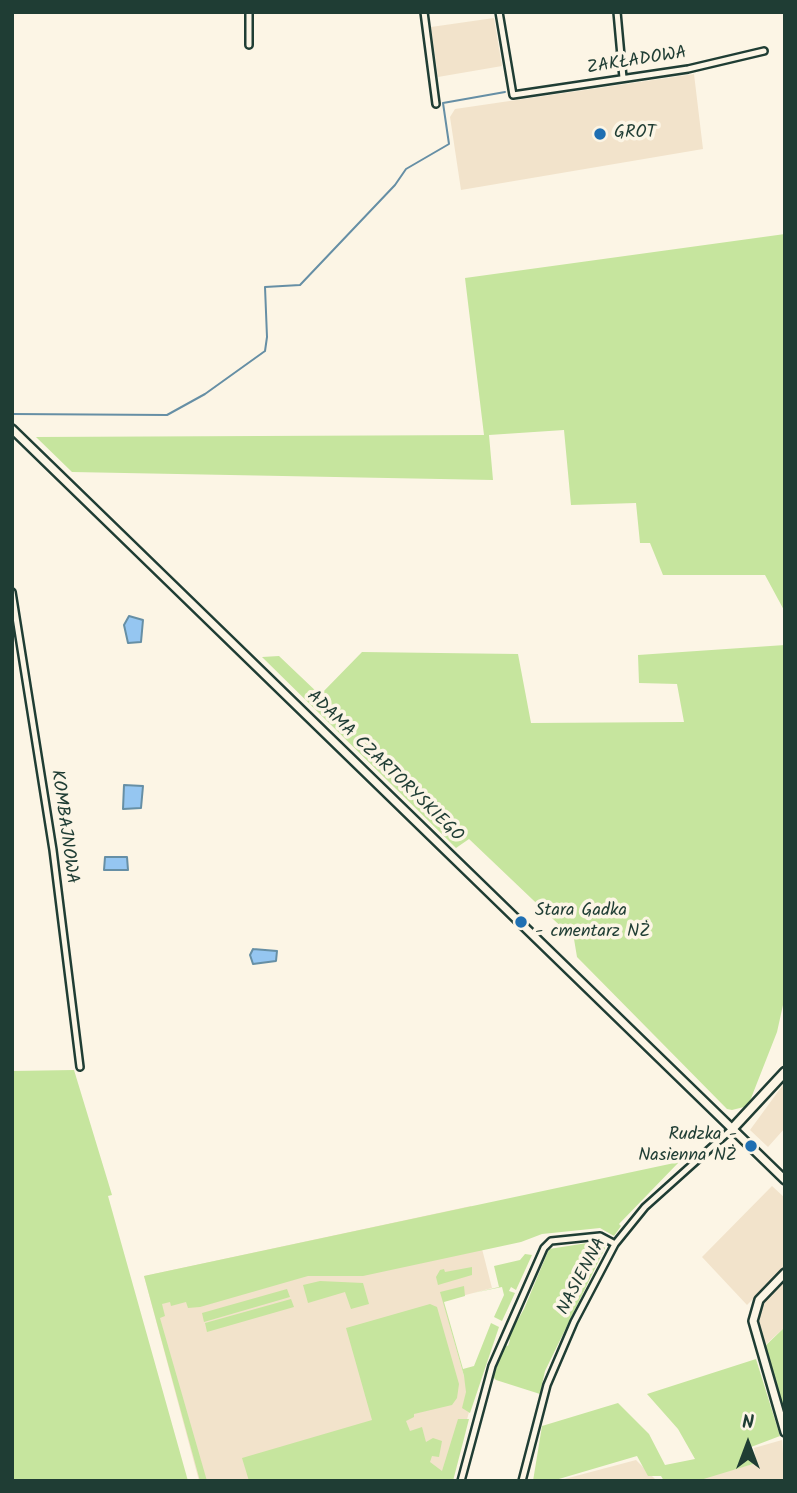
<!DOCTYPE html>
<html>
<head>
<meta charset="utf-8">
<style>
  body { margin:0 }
  #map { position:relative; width:797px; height:1493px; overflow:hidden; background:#fcf5e5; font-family:Kalam,sans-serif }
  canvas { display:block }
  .frame { position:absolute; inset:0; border:14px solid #1f3d34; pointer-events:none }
  .north { position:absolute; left:713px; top:1409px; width:70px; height:70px; -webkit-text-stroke:5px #fcf5e5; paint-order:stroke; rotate:0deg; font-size:19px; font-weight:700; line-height:28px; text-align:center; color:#1f3d34 }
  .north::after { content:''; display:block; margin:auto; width:24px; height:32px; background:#1f3d34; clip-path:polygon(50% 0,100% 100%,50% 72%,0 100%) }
</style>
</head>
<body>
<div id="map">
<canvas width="797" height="1493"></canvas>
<div class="frame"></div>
<div class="north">N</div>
</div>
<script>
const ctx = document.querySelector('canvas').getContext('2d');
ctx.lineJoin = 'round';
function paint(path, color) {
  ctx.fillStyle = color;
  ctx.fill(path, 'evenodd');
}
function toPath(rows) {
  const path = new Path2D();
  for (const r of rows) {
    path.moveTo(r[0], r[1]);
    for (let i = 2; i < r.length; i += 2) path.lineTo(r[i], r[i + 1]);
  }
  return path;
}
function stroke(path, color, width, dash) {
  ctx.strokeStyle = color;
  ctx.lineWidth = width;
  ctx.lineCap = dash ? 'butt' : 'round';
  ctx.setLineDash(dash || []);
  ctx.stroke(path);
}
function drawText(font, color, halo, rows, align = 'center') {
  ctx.font = font + ' Kalam,sans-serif';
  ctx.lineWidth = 7;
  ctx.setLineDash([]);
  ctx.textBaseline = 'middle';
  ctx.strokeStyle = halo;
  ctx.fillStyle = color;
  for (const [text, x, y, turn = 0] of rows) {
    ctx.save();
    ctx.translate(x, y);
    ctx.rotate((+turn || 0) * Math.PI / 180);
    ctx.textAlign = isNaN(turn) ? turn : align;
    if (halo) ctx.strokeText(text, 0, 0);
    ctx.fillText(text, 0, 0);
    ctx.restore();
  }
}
const built = toPath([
  [494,18,502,66,438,77,431,27],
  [694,74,703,149,461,190,450,117,455,109],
  [785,1082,785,1128,768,1147,750,1130],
  [772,1186,785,1198,785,1267,747,1305,702,1257],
  [471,1206,492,1288,443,1301,467,1387,474,1394,450,1481,199,1481,144,1276],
  [785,1277,785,1327,764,1346,755,1318,760,1303],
  [782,1440,785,1481,693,1481,756,1463,754,1448],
  [636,1460,657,1481,557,1481]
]);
const green = toPath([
  [785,234,785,612,765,575,663,575,650,543,640,543,636,503,571,505,564,430,489,435,493,480,72,472,36,437,484,435,465,278],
  [785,645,785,996,777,1032,748,1106,732,1110,727,1109,577,957,574,939,469,839,456,848,262,657,279,656,320,695,362,652,518,654,531,723,684,722,677,684,639,683,638,655],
  [74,1070,112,1195,108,1196,188,1481,12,1481,12,1071],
  [679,1162,619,1224,621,1226,614,1236,600,1228,542,1234,521,1242,363,1276,308,1276,200,1307,188,1308,186,1302,171,1306,170,1302,162,1304,165,1316,160,1318,207,1481,200,1481,144,1276],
  [600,1241,605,1248,545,1371,540,1394,496,1380,493,1377,505,1345,508,1346,510,1340,507,1339,524,1309,549,1249],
  [525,1254,532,1255,516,1290,511,1287,509,1291,515,1293,502,1321,494,1317,504,1295,502,1287,473,1293,499,1287,494,1266,520,1260],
  [472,1267,472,1275,438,1285,436,1277,440,1270,444,1269,445,1272],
  [320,1281,363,1283,369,1304,351,1309,345,1292,308,1303,303,1285],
  [464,1286,465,1296,444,1302,463,1369,474,1366,491,1323,499,1327,470,1413,462,1408,466,1392,464,1376,440,1292],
  [287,1289,290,1297,204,1322,202,1313],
  [291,1299,294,1307,207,1332,205,1323],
  [430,1304,437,1307,459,1384,457,1398,452,1405,414,1414,414,1417,406,1421,410,1431,422,1427,426,1442,433,1438,442,1441,439,1457,432,1456,430,1462,442,1471,458,1419,469,1419,453,1481,249,1481,242,1458,372,1420,346,1328],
  [785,1327,785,1420,764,1347],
  [756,1359,780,1436,751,1447,753,1464,697,1481,664,1481,661,1476,648,1476,637,1456,552,1481,533,1481,542,1426,618,1403,649,1434,665,1465,695,1459,678,1429,647,1394]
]);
const water = toPath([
  [129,616,143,620,141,642,128,643,124,625,129,616],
  [124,785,143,786,141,808,123,809,124,785],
  [105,857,127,857,128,870,104,870,105,857],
  [253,949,277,951,276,961,253,964,250,955,253,949]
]);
const stream = toPath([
  [12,414,167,415,205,394,265,351,267,337,265,287,300,285,395,185,406,169,449,144,443,103,505,92]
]);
const street = toPath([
  [424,12,436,104],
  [499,12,513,95,688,69,764,51],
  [617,12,623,78],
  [249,45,249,12],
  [12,592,53,850,80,1067],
  [461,1481,492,1366,544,1248,551,1241,600,1236,615,1244],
  [522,1481,547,1385,574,1322,615,1244,645,1207,733,1128]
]);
const secondary = toPath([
  [12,429,785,1180],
  [785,1273,759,1300,753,1321,785,1432]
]);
const primary = toPath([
  [733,1128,785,1072]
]);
const markers = [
  [600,134,7,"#1f6fb2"],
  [521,922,7,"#1f6fb2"],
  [751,1146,7,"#1f6fb2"]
];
const streetNames = [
  ["ZAKŁADOWA",637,62,-9],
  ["ADAMA CZARTORYSKIEGO",384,767,44],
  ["KOMBAJNOWA",63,827,82],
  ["NASIENNA",583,1277,-62]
];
const poiNames = [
  ["GROT",614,134],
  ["Stara Gadka",535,912],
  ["- cmentarz NŻ",535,933],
  ["Rudzka -",737,1136,"right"],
  ["Nasienna NŻ",737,1157,"right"]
];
paint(built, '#f2e3cb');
paint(green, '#c6e59e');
paint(water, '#95c6f1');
stroke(water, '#668fa5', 2);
stroke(stream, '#668fa5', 2);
stroke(street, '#1f3d34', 10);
stroke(secondary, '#1f3d34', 12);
stroke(primary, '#1f3d34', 13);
stroke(street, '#fcf5e5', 5);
stroke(secondary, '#fcf5e5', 7);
stroke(primary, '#fcf5e5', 8);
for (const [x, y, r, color] of markers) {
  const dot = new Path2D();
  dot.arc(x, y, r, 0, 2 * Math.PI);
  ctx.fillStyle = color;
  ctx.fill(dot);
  stroke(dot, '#fcf5e5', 2.5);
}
drawText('18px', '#1f3d34', '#fcf5e5', streetNames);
drawText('18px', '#1f3d34', '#fcf5e5', poiNames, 'left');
</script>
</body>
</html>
